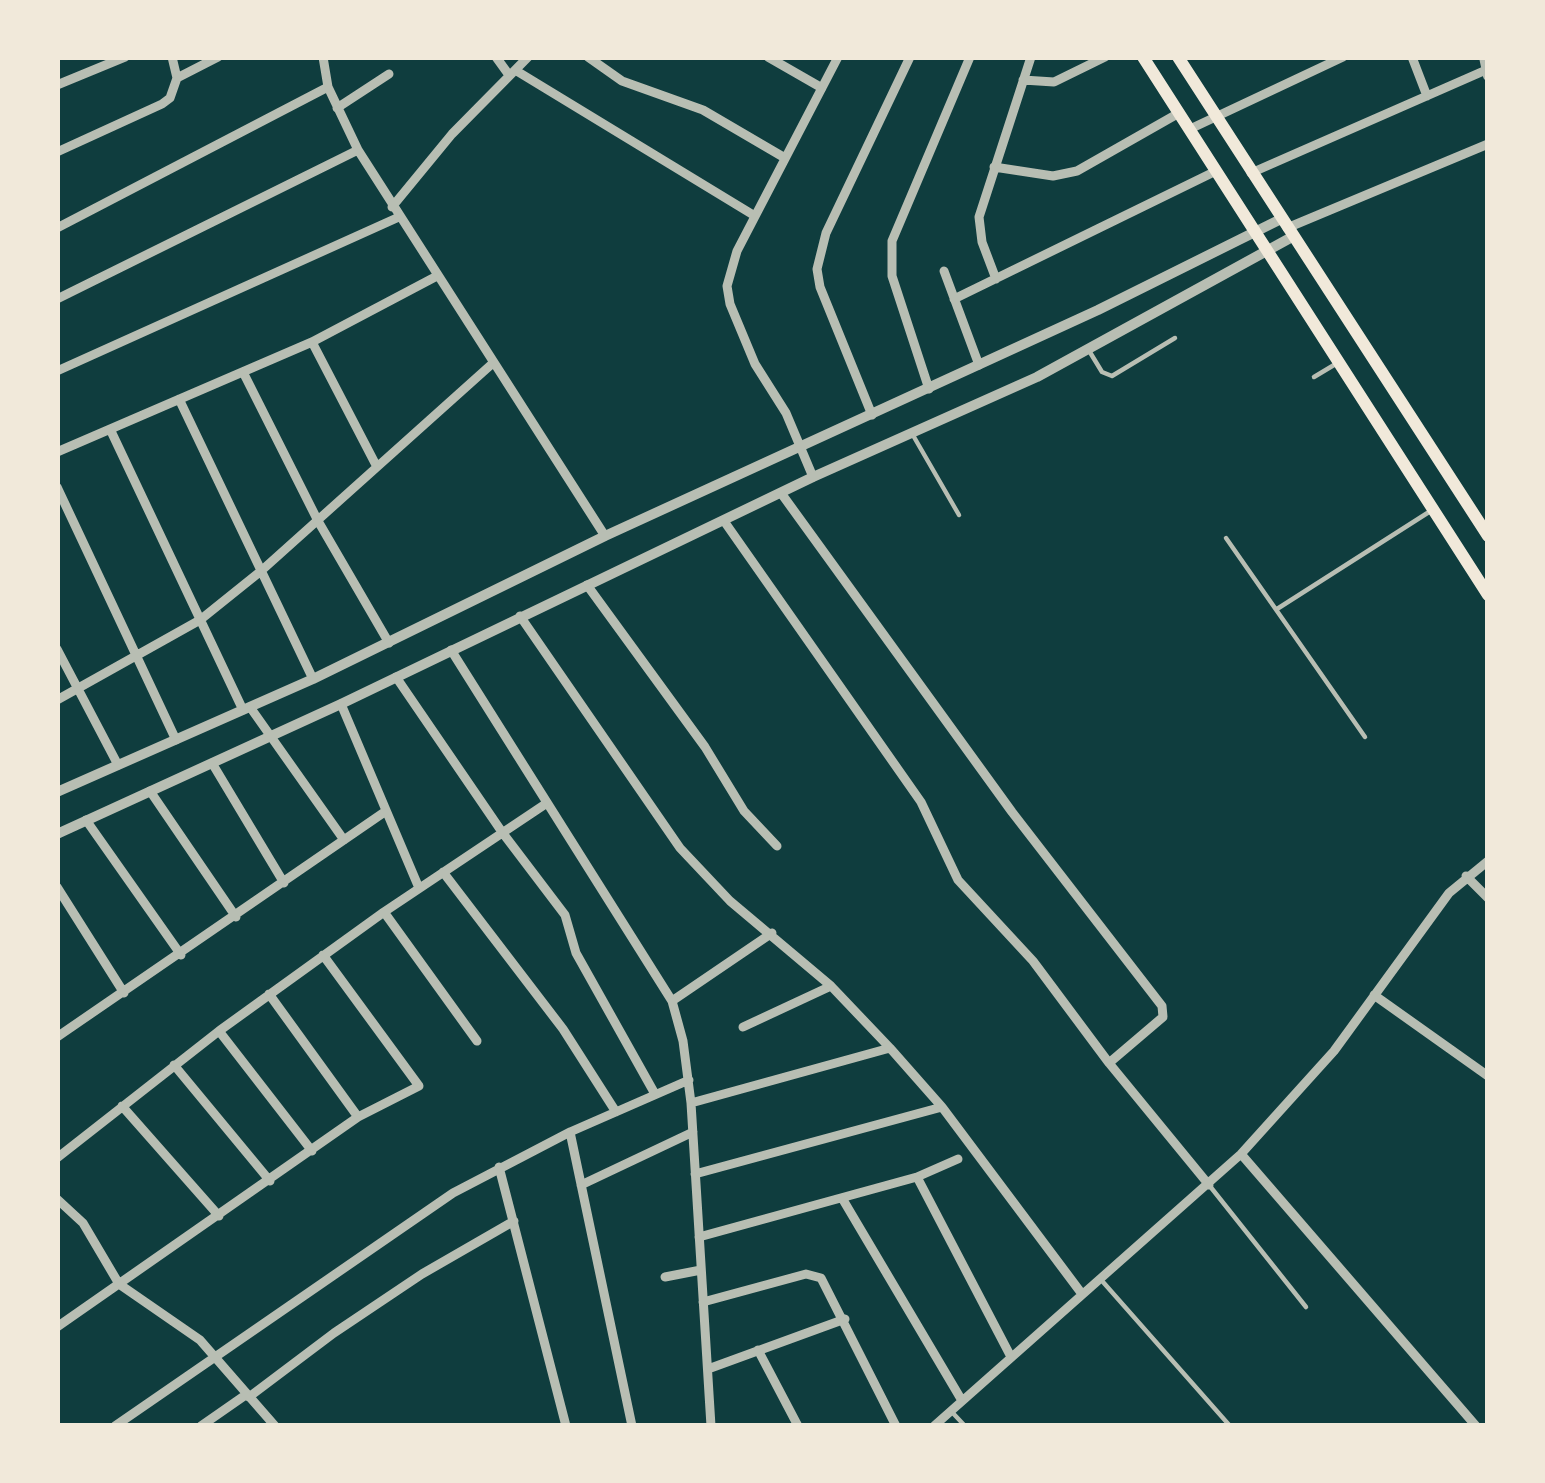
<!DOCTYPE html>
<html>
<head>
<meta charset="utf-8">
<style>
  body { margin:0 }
  #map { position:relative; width:1545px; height:1483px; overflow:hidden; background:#0f3d3e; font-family:"PT Sans",sans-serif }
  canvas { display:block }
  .frame { position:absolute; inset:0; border:60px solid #f1e9da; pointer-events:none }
</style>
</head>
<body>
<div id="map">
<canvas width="1545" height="1483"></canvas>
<div class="frame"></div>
</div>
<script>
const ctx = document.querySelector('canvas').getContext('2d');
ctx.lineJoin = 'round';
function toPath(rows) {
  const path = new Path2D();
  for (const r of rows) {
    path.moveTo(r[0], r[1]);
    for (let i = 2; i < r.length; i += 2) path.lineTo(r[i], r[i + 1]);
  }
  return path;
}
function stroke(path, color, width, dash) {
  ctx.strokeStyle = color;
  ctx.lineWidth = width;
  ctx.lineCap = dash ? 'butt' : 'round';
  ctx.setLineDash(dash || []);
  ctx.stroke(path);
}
const service = toPath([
  [1088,349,1102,372,1112,376,1175,338],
  [1314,377,1334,365],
  [914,437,959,515],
  [1226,538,1365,737],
  [1277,609,1429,512],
  [1209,1185,1306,1307],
  [1103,1282,1230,1426],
  [950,1410,965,1426]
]);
const minor = toPath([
  [172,57,177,78],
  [323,57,328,87,358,150,605,536],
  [496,57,509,75],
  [588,57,622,81,703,110,785,158],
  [768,57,822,88],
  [1412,57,1427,96],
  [515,70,755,216],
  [177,78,218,57],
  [1023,80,1054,82,1105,57],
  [57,85,125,57],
  [337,108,389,74],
  [1190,129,1343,57],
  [57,152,162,104,170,98,177,78],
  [994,167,1053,176,1077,171,1179,113],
  [1251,173,1486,70],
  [392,207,452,134,528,57],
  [57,228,328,87],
  [1287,228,1488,144],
  [944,271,979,365],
  [996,279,982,242,979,217,1031,57],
  [57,299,358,150],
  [954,299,1216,171],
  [312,342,377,467],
  [57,371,399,217],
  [243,372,318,521,389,643],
  [929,389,892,276,892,241,970,57],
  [179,399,313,679],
  [872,415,820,287,817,269,826,233,910,57],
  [110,429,243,710],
  [57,452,312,342,437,276],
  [813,477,786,413,755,364,730,304,727,286,737,251,838,57],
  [57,487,176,740],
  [781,493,1012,812,1162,1006,1163,1017,1109,1063],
  [724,521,921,802,958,880,1033,961,1109,1063,1209,1185],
  [587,585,705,747,744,811,777,846],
  [520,616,680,848,730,901,831,986,890,1048,942,1107,1082,1294],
  [57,649,118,765],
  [451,650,672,1001,683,1041,691,1103,711,1426],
  [396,677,502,832,565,915,576,953,655,1094],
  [57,700,200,620,261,571,493,363],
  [341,704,419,888],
  [250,707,344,840],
  [212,763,284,883],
  [150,791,236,917],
  [86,820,181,955],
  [443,872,563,1029,616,1112],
  [1466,876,1488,898],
  [57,887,124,993],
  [384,912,477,1041],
  [269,994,358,1117],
  [1374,995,1488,1076],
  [672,1001,772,933],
  [743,1027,831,986],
  [219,1031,312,1151],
  [57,1037,386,811],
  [174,1065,270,1181],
  [691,1103,890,1048],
  [122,1106,219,1216],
  [570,1132,632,1426],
  [1241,1154,1476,1426],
  [57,1158,219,1031,384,912,547,803],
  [499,1167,566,1426],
  [695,1174,942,1107],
  [917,1177,1010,1355],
  [581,1185,693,1132],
  [842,1198,961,1399],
  [57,1199,83,1223,119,1284,200,1340,275,1426],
  [699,1237,917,1177,958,1159],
  [665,1277,701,1270],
  [703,1302,806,1274,821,1278,896,1426],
  [57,1327,358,1117,419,1086,323,955],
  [758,1350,798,1426],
  [708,1369,845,1319],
  [249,1397,334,1333,422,1274,514,1221],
  [115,1426,453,1193,570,1132,689,1080],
  [201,1426,247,1394],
  [934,1426,1241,1154,1334,1051,1449,893,1488,861]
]);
const tertiary = toPath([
  [1484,57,1488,76],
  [57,792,313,679,605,536,1098,310,1281,219],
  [57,834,341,704,813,477,1037,377,1292,237]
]);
const secondary = toPath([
  [1143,57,1488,595],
  [1178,57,1488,536]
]);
stroke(service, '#b8beb3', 4.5);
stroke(minor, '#b8beb3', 9);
stroke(tertiary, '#b8beb3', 10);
stroke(secondary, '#f1e9da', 12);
</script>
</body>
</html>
